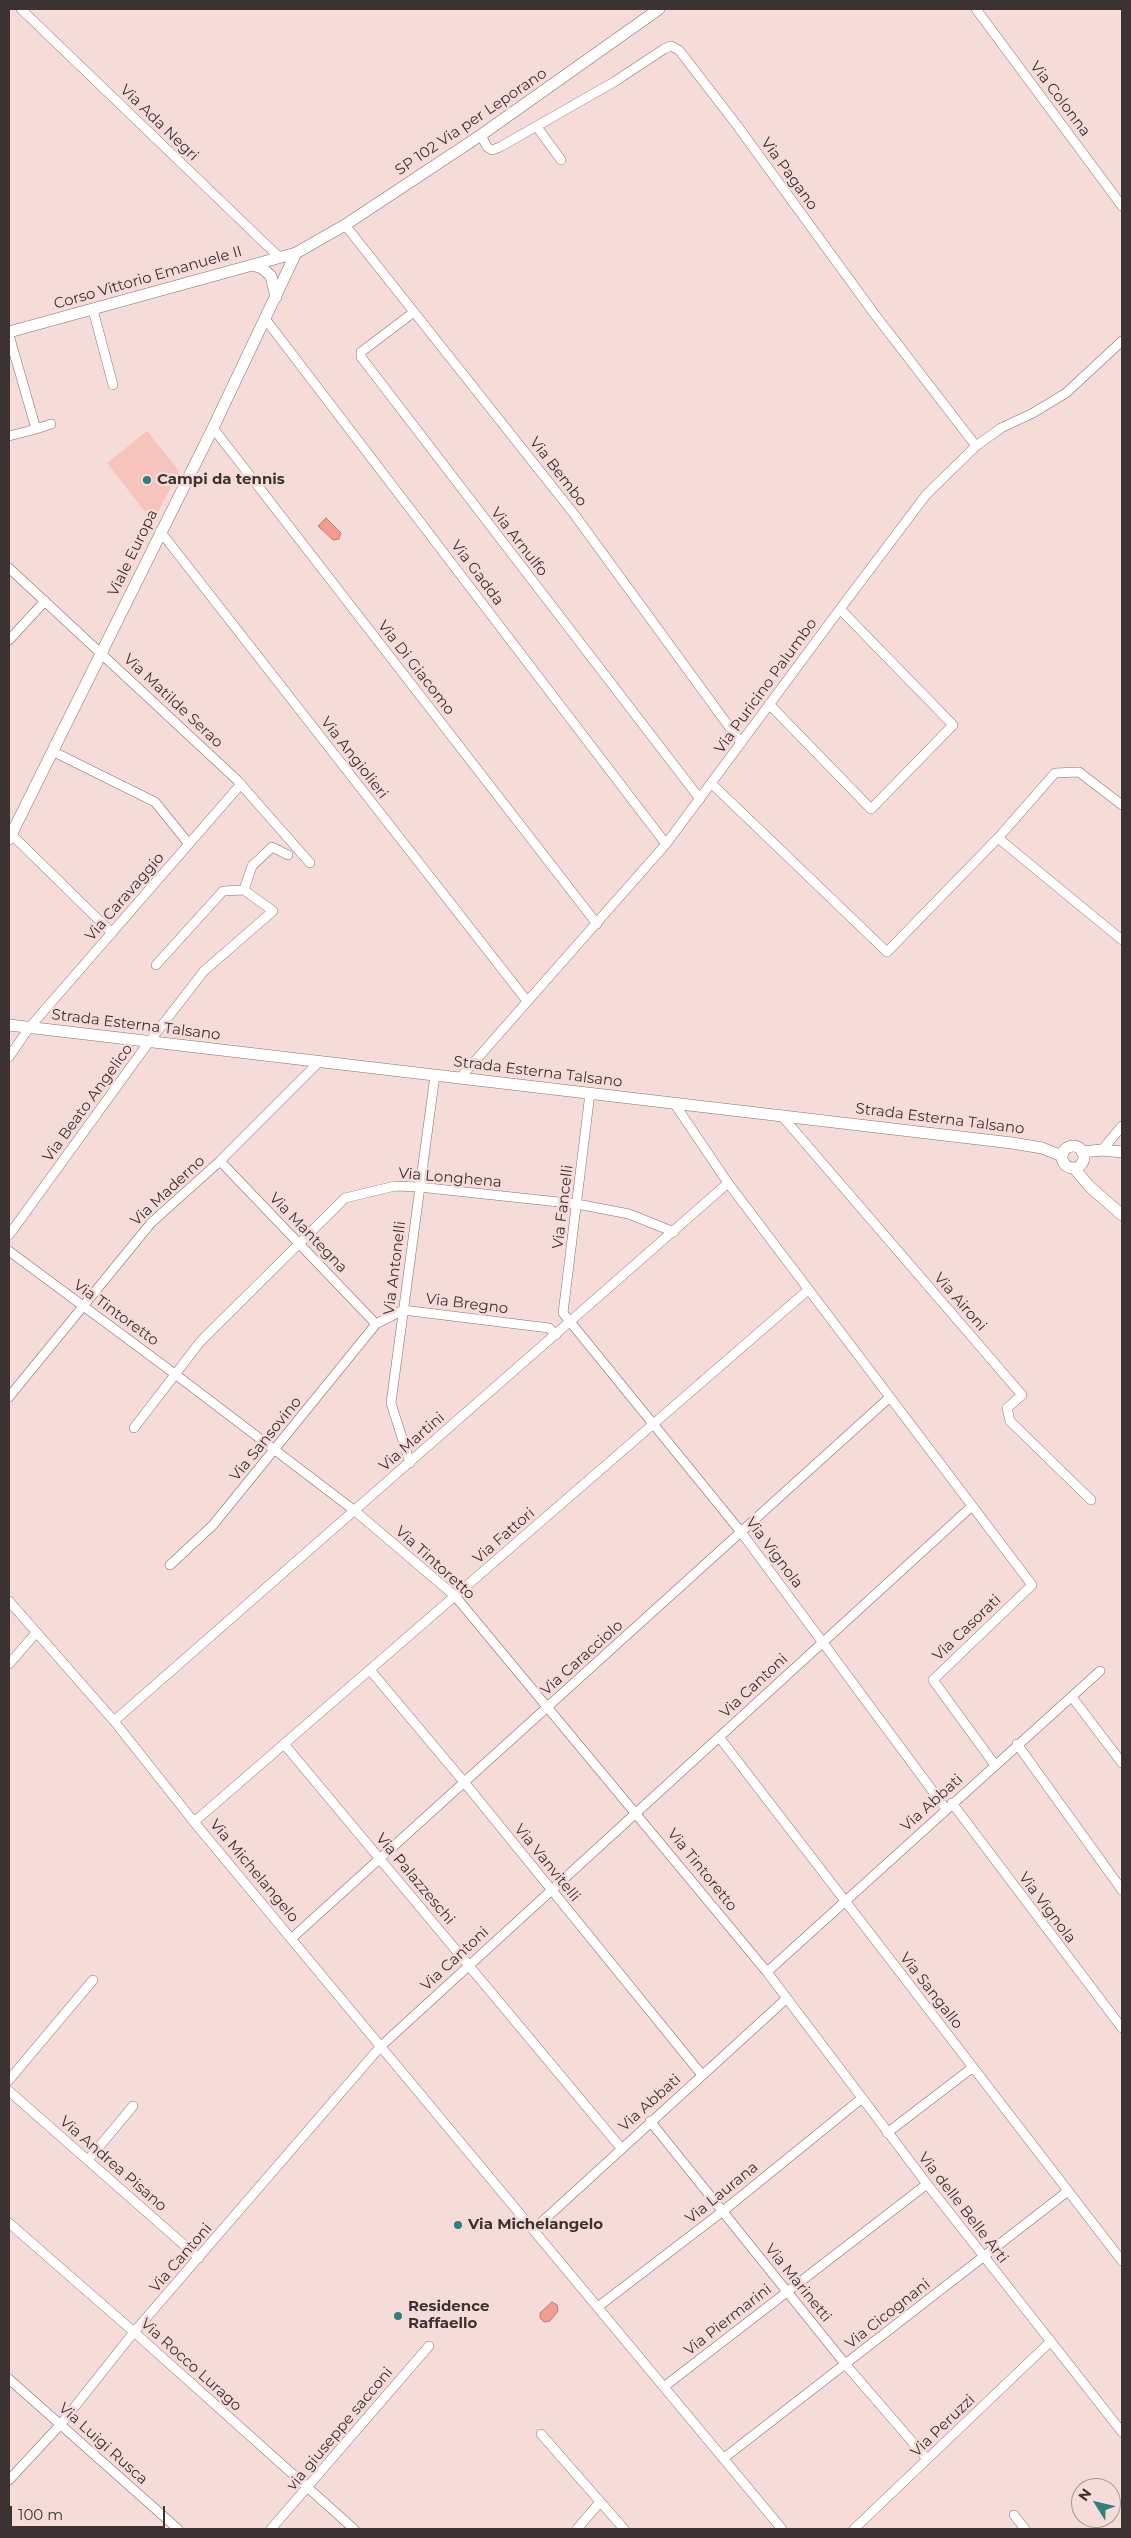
<!DOCTYPE html>
<html>
<head>
<meta charset="utf-8">
<style>
  body { margin:0 }
  #map { position:relative; width:1131px; height:2538px; overflow:hidden; background:#f5dcd8; font-family:Montserrat,sans-serif }
  canvas { display:block }
  .frame { position:absolute; inset:0; border:10px solid #3c3231; pointer-events:none }
  .north { position:absolute; left:1071px; top:2478px; width:50px; height:50px; box-sizing:border-box; background:#f5dcd8; border:1px solid #ab9895; border-radius:50%; rotate:306deg; font-size:14px; font-weight:700; line-height:20px; text-align:center; color:#3c3231 }
  .north::after { content:''; display:block; margin:auto; width:18px; height:22px; background:#347d7f; clip-path:polygon(50% 0,100% 100%,50% 72%,0 100%) }
  .scale { position:absolute; left:10px; top:2506px; width:155px; height:22px; box-sizing:border-box; border:2px solid #3c3231; border-top:0; padding-left:6px; font-size:15px; line-height:18px; white-space:nowrap; color:#3c3231; -webkit-text-stroke:4px #f5dcd8; paint-order:stroke }
</style>
</head>
<body>
<div id="map">
<canvas width="1131" height="2538"></canvas>
<div class="frame"></div>
<div class="north">N</div>
<div class="scale">100 m</div>
</div>
<script>
const ctx = document.querySelector('canvas').getContext('2d');
ctx.lineJoin = 'round';
function paint(path, color) {
  ctx.fillStyle = color;
  ctx.fill(path, 'evenodd');
}
function toPath(rows) {
  const path = new Path2D();
  for (const r of rows) {
    if (r.length === 3) {
      path.moveTo(r[0] + r[2], r[1]);
      path.arc(r[0], r[1], r[2], 0, 2 * Math.PI);
      continue;
    }
    path.moveTo(r[0], r[1]);
    for (let i = 2; i < r.length; i += 2) path.lineTo(r[i], r[i + 1]);
  }
  return path;
}
function stroke(path, color, width, dash) {
  ctx.strokeStyle = color;
  ctx.lineWidth = width;
  ctx.lineCap = dash ? 'butt' : 'round';
  ctx.setLineDash(dash || []);
  ctx.stroke(path);
}
function drawText(font, color, halo, rows, align = 'center') {
  ctx.font = font + ' Montserrat,sans-serif';
  ctx.lineWidth = 5;
  ctx.setLineDash([]);
  ctx.textBaseline = 'middle';
  ctx.strokeStyle = halo;
  ctx.fillStyle = color;
  for (const [text, x, y, turn = 0] of rows) {
    ctx.save();
    ctx.translate(x, y);
    ctx.rotate((+turn || 0) * Math.PI / 180);
    ctx.textAlign = isNaN(turn) ? turn : align;
    if (halo) ctx.strokeText(text, 0, 0);
    ctx.fillText(text, 0, 0);
    ctx.restore();
  }
}
const green = toPath([
  [147,431,179,471,153,522,107,463]
]);
const water = toPath([
  [326,518,341,533,339,539,333,540,318,526,326,518],
  [552,2302,557,2305,558,2311,550,2321,544,2322,540,2318,540,2313,552,2302]
]);
const minor = toPath([
  [21,9,279,257],
  [976,9,1122,206],
  [537,127,561,160],
  [481,135,487,147,492,150,500,147,614,82,664,49,671,46,679,50,736,124,873,312,976,446],
  [345,225,574,514,741,743],
  [93,310,113,385],
  [414,312,361,352,361,357,700,799],
  [266,320,666,844],
  [9,335,36,429,9,436],
  [213,428,597,924],
  [36,429,51,424],
  [160,531,527,1001],
  [9,568,237,780,310,863],
  [9,640,45,601],
  [769,704,871,809,953,725,840,609],
  [54,752,155,802,189,844],
  [712,784,887,952,998,838,1055,773,1079,772,1122,805],
  [11,834,112,933],
  [998,838,1122,940],
  [244,890,252,866,272,847,288,855],
  [9,1057,29,1028,241,784],
  [460,1078,666,844,840,609,926,495,976,446,1001,428,1033,413,1066,393,1122,341],
  [590,1093,563,1313,741,1532,946,1809],
  [674,1103,728,1183,1032,1585,933,1680,995,1765],
  [781,1115,1022,1395,1007,1408,1010,1421,1091,1500],
  [1102,1150,1122,1126],
  [220,1161,376,1324],
  [9,1235,149,1042,204,971,273,911,244,890,223,891,156,965],
  [9,1251,175,1374,355,1511,455,1596,767,1972,927,2184,1122,2432],
  [9,1397,151,1223,220,1161,319,1062],
  [134,1428,200,1342,345,1198,395,1186,419,1187,577,1204,629,1214,674,1232],
  [410,1463,391,1403,435,1075],
  [170,1565,213,1525,376,1324,403,1310,549,1328,556,1335],
  [9,1601,114,1721,194,1822,782,2529],
  [9,1664,36,1633],
  [370,1670,464,1782,702,2075],
  [1072,1697,1122,1763],
  [114,1721,728,1183],
  [719,1737,1122,2261],
  [284,1744,621,2148],
  [1017,1744,1122,1890],
  [952,1803,1122,2028],
  [194,1822,808,1290],
  [292,1938,890,1397],
  [767,1972,1100,1671],
  [9,2080,93,1980],
  [9,2091,199,2258],
  [650,2121,846,2365,927,2459],
  [887,2133,972,2068],
  [88,2160,133,2106],
  [9,2223,134,2332,354,2529],
  [534,2229,786,1999],
  [599,2306,723,2211,861,2099],
  [9,2379,178,2529],
  [665,2386,927,2184],
  [541,2434,624,2529],
  [724,2458,1068,2191],
  [9,2480,61,2424,134,2332,381,2046,971,1507],
  [1014,2515,1025,2529],
  [271,2529,429,2346],
  [577,2529,600,2502],
  [854,2529,1050,2342]
]);
const tertiary = toPath([
  [253,265,262,268,271,276,276,297],
  [9,332,296,253,345,225,481,135,659,9],
  [9,839,213,428,296,253],
  [9,1025,1012,1143,1042,1148,1062,1156],
  [1073,1157,11],
  [1082,1152,1102,1150,1122,1152],
  [1074,1168,1090,1187,1122,1215]
]);
const markers = [
  [147,480,5,"#347d7f"],
  [458,2225,5,"#347d7f"],
  [398,2316,5,"#347d7f"]
];
const streetNames = [
  ["Via Colonna",1060,99,53],
  ["SP 102 Via per Leporano",471,122,-34],
  ["Via Ada Negri",159,123,44],
  ["Via Pagano",789,174,54],
  ["Corso Vittorio Emanuele II",148,278,-16],
  ["Via Bembo",558,472,52],
  ["Via Arnulfo",519,542,52],
  ["Viale Europa",133,553,-64],
  ["Via Gadda",477,573,53],
  ["Via Di Giacomo",416,668,52],
  ["Via Puricino Palumbo",766,686,-54],
  ["Via Matilde Serao",173,701,43],
  ["Via Angiolieri",354,758,52],
  ["Via Caravaggio",125,897,-49],
  ["Strada Esterna Talsano",136,1025,7],
  ["Strada Esterna Talsano",538,1072,7],
  ["Via Beato Angelico",88,1103,-54],
  ["Strada Esterna Talsano",940,1119,7],
  ["Via Longhena",450,1178,5],
  ["Via Maderno",168,1191,-43],
  ["Via Fancelli",563,1207,-83],
  ["Via Mantegna",308,1233,46],
  ["Via Antonelli",395,1268,-83],
  ["Via Aironi",960,1302,49],
  ["Via Bregno",467,1304,7],
  ["Via Tintoretto",116,1313,36],
  ["Via Sansovino",266,1439,-51],
  ["Via Martini",412,1442,-41],
  ["Via Fattori",504,1536,-41],
  ["Via Vignola",774,1553,53],
  ["Via Tintoretto",435,1563,42],
  ["Via Casorati",967,1628,-44],
  ["Via Caracciolo",582,1658,-42],
  ["Via Cantoni",754,1686,-43],
  ["Via Abbati",932,1803,-42],
  ["Via Vanvitelli",547,1863,51],
  ["Via Tintoretto",702,1870,51],
  ["Via Michelangelo",254,1871,50],
  ["Via Palazzeschi",415,1879,50],
  ["Via Vignola",1047,1908,53],
  ["Via Cantoni",455,1959,-43],
  ["Via Sangallo",931,1991,52],
  ["Via Abbati",650,2103,-42],
  ["Via Andrea Pisano",113,2164,41],
  ["Via Laurana",722,2193,-39],
  ["Via delle Belle Arti",963,2208,52],
  ["Via Cantoni",181,2258,-49],
  ["Via Marinetti",798,2283,51],
  ["Via Cicognani",888,2314,-38],
  ["Via Piermarini",728,2320,-38],
  ["Via Rocco Lurago",191,2365,42],
  ["Via Peruzzi",943,2426,-44],
  ["via giuseppe sacconi",340,2429,-50],
  ["Via Luigi Rusca",103,2444,42]
];
const poiNames = [
  ["Campi da tennis",157,480],
  ["Via Michelangelo",468,2225],
  ["Residence",408,2307],
  ["Raffaello",408,2324]
];
paint(green, '#f6c4bd');
paint(water, '#f59c91');
stroke(water, '#be7c74', 1);
stroke(minor, '#86706c', 10);
stroke(tertiary, '#86706c', 12);
stroke(minor, '#fff', 9);
stroke(tertiary, '#fff', 11);
for (const [x, y, r, color] of markers) {
  const dot = new Path2D();
  dot.arc(x, y, r, 0, 2 * Math.PI);
  ctx.fillStyle = color;
  ctx.fill(dot);
  stroke(dot, '#f5dcd8', 2);
}
drawText('15px', '#3c3231', '#f5dcd8', streetNames);
drawText('bold 15px', '#3c3231', '#f5dcd8', poiNames, 'left');
</script>
</body>
</html>
